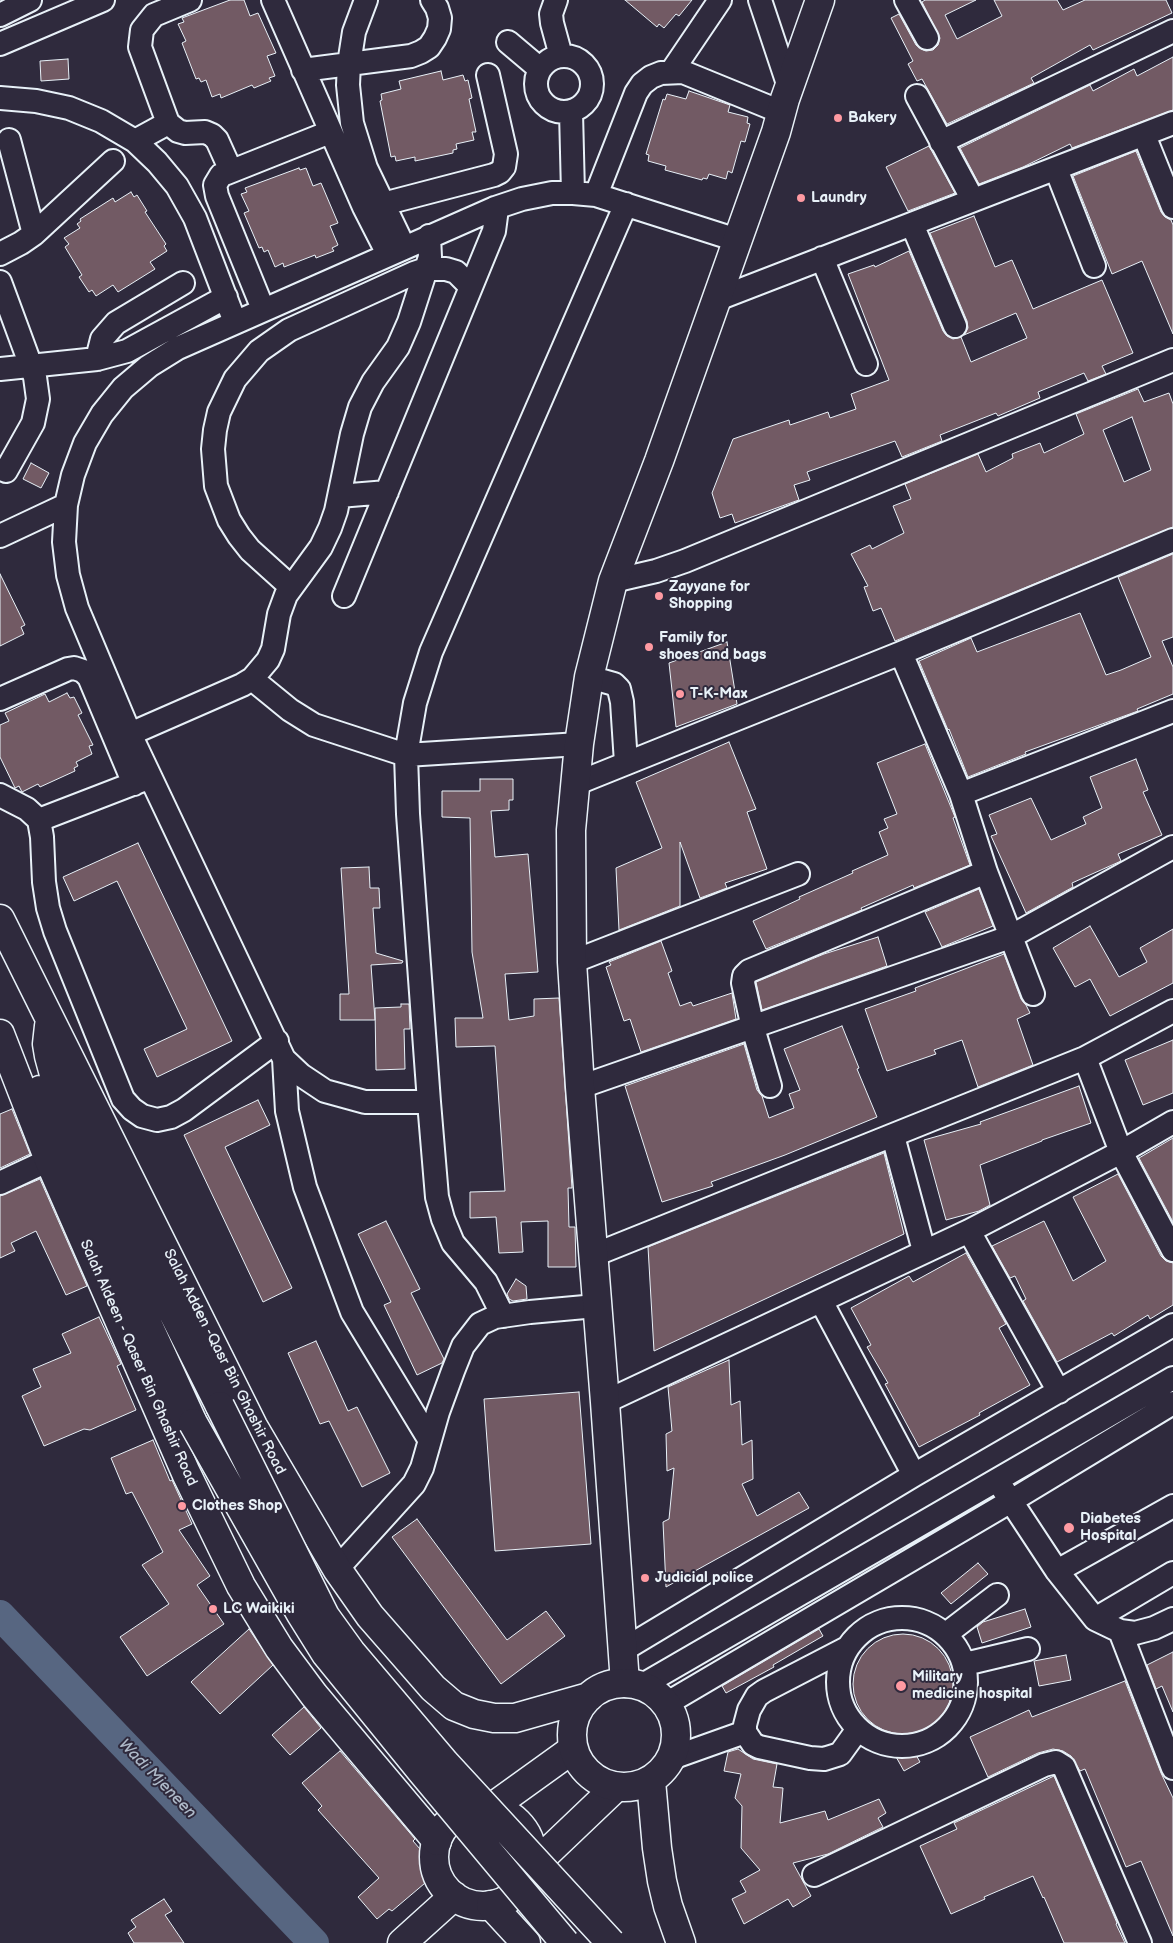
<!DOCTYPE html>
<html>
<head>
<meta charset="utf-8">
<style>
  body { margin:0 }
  canvas { display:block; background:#2f2a3d }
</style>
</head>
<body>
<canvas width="1173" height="1943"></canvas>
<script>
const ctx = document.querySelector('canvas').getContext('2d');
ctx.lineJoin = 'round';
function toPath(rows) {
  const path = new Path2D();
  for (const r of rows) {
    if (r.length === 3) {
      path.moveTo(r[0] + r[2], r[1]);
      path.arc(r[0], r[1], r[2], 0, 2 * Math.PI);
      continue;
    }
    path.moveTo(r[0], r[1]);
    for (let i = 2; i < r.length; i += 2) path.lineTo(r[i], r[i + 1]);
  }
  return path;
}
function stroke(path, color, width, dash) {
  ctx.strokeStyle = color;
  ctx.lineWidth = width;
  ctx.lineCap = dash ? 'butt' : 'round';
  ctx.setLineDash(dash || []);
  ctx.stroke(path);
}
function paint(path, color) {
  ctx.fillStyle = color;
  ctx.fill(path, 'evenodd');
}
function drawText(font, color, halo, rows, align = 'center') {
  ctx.font = font + ' "Balsamiq Sans",sans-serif';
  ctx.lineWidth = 4;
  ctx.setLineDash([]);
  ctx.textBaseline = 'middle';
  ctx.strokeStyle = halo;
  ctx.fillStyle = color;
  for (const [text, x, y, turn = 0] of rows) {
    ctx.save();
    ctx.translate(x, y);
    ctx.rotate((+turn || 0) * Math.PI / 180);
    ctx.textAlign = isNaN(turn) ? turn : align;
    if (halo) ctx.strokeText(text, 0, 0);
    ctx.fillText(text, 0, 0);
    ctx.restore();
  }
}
const river = toPath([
  [0,1615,314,1943]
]);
const building = toPath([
  [230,0,244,0,250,16,258,13,276,53,267,56,275,76,269,78,271,81,254,88,252,85,221,98,220,94,212,97,206,80,201,82,199,78,196,79,182,43,186,41,178,24,184,22,182,18,230,0],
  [625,0,692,0,679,16,676,14,664,28,659,24,657,27,625,0],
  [925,0,976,0,945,15,957,39,1002,16,994,0,1057,0,1063,10,1085,0,1166,0,1172,13,1093,50,1090,45,1031,78,1034,83,947,124,922,79,917,81,908,64,913,61,891,18,899,14,916,45,921,49,926,51,933,50,938,45,940,38,922,2,925,0],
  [1173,57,1173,110,1072,148,1070,144,1023,167,979,184,960,148,1090,85,1093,91,1134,69,1137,76,1173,57],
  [68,59,69,79,41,81,40,61,68,59],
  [441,71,443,80,463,75,465,81,468,80,472,98,469,99,476,132,472,132,474,140,456,144,457,149,453,150,453,153,415,161,415,157,396,161,395,156,391,157,380,101,382,100,381,94,401,89,399,81,441,71],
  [689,91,730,105,728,112,748,117,747,123,750,124,745,142,741,141,732,173,728,171,726,179,709,174,707,179,703,178,702,180,665,170,666,166,648,161,649,155,646,154,663,99,665,100,667,94,686,99,689,91],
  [929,146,955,193,908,211,886,167,929,146],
  [1136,151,1161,212,1165,217,1171,220,1173,225,1173,334,1142,261,1112,274,1073,176,1136,151],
  [299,168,300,170,306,168,313,186,321,183,338,223,330,226,338,245,332,248,334,251,316,258,315,255,284,267,283,263,275,267,268,250,264,252,262,247,259,248,244,213,249,211,241,194,247,192,245,188,299,168],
  [131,192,134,197,137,195,147,211,145,212,166,244,164,246,167,251,150,262,155,269,118,292,113,285,96,296,92,290,89,292,79,277,82,275,65,247,69,244,64,238,80,228,77,224,81,221,80,219,113,198,115,202,131,192],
  [974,216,995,267,1012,260,1033,309,1102,280,1133,353,1102,366,1106,374,1088,381,1084,373,1038,392,1040,398,998,416,996,413,940,435,942,441,902,457,895,441,807,472,810,480,794,485,799,500,796,501,735,523,732,514,720,518,712,493,733,439,789,420,790,425,828,412,830,418,856,409,851,394,889,380,848,274,874,265,875,267,909,251,943,331,947,336,953,339,961,337,971,362,1027,338,1016,313,964,335,968,328,967,321,930,233,974,216],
  [1138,389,1144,402,1169,393,1173,404,1173,527,895,641,881,608,873,611,864,587,868,586,851,554,870,545,872,549,904,533,893,506,911,499,905,484,978,454,986,472,1013,458,1012,454,1040,443,1044,453,1084,434,1076,414,1138,389],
  [1132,417,1151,470,1124,482,1103,430,1132,417],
  [31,463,49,473,41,488,23,479,31,463],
  [1173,554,1173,637,1162,641,1173,667,1173,694,1137,709,1138,711,1025,752,1026,754,968,777,949,729,948,730,919,661,971,638,977,652,1080,613,1106,675,1121,670,1151,657,1118,577,1173,554],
  [0,574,25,625,21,627,24,634,0,646,0,574],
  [727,642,737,704,676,727,669,663,727,642],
  [67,693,70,698,74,697,82,713,78,715,93,745,89,746,92,754,76,762,78,766,74,768,75,771,40,787,38,784,22,792,19,786,15,788,0,757,0,725,9,721,5,713,45,694,49,702,67,693],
  [729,742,756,809,747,812,767,869,725,883,727,888,700,898,680,842,680,906,619,930,616,868,662,848,636,782,729,742],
  [925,744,955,817,953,818,970,865,914,888,913,885,861,908,862,910,766,949,753,921,800,899,799,897,853,873,852,871,888,855,879,832,888,828,884,819,897,814,877,763,925,744],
  [1136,759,1148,790,1143,792,1162,835,1118,854,1121,861,1072,883,1073,887,1026,913,991,836,997,834,989,815,1031,798,1051,840,1086,824,1083,817,1102,808,1090,777,1136,759],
  [480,779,513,779,513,800,509,800,509,810,491,811,495,857,528,854,538,972,505,974,509,1020,534,1016,534,999,559,998,572,1188,568,1188,569,1227,575,1227,576,1267,548,1267,548,1221,521,1222,523,1252,499,1253,496,1217,470,1218,470,1192,505,1191,495,1046,456,1047,455,1018,483,1018,472,952,470,818,442,817,442,791,480,791,480,779],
  [138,843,232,1041,157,1077,144,1049,187,1029,117,881,74,901,63,877,138,843],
  [369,867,370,888,379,888,380,908,373,908,376,953,403,961,402,963,371,965,375,1020,340,1020,340,994,349,994,341,868,369,867],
  [979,889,993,926,942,947,925,912,979,889],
  [1090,926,1119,977,1147,962,1140,948,1173,929,1173,983,1110,1016,1090,979,1075,987,1053,948,1090,926],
  [878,937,887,966,762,1010,756,982,824,954,878,937],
  [661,941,672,971,668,973,680,1006,691,1002,693,1006,732,993,736,1019,641,1052,630,1019,624,1021,606,967,611,965,609,962,661,941],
  [1004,954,1021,999,1026,1005,1030,1013,1017,1019,1033,1065,978,1087,962,1040,934,1050,936,1054,887,1071,865,1009,916,991,915,988,1004,954],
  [401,1004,409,1004,410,1029,404,1029,405,1069,376,1070,375,1008,401,1007,401,1004],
  [842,1026,859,1068,857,1069,877,1117,785,1155,711,1182,713,1186,662,1202,625,1086,744,1044,757,1090,762,1096,769,1118,794,1108,789,1094,800,1090,784,1049,842,1026],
  [1173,1040,1173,1093,1143,1105,1125,1060,1173,1040],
  [1079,1086,1091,1123,1042,1140,1042,1141,980,1165,990,1205,979,1211,946,1220,924,1140,981,1124,980,1122,1079,1086],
  [258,1100,270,1125,225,1147,292,1288,263,1302,184,1135,258,1100],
  [12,1109,30,1154,0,1168,0,1114,12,1109],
  [1173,1138,1173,1222,1139,1158,1173,1138],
  [884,1153,904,1234,654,1351,648,1247,884,1153],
  [1118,1174,1161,1256,1166,1261,1173,1263,1173,1305,1150,1319,1148,1315,1114,1336,1112,1333,1057,1362,1023,1301,1026,1299,1015,1276,1010,1278,992,1246,1044,1221,1073,1281,1106,1261,1073,1197,1118,1174],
  [40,1179,87,1286,66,1295,36,1231,11,1243,15,1251,0,1258,0,1196,40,1179],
  [386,1221,420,1289,411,1293,444,1359,442,1363,417,1375,384,1305,391,1302,358,1234,386,1221],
  [966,1253,1006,1324,999,1328,1030,1385,979,1413,980,1415,919,1447,885,1384,888,1383,867,1347,871,1345,851,1308,909,1276,913,1282,966,1253],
  [516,1279,526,1286,527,1299,513,1301,509,1299,507,1294,516,1279],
  [99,1317,121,1364,117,1366,136,1410,90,1430,84,1429,44,1446,22,1396,41,1387,33,1369,71,1353,62,1334,99,1317],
  [316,1341,348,1411,357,1407,390,1473,362,1487,329,1421,320,1424,288,1353,316,1341],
  [729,1360,731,1405,740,1401,742,1445,752,1440,753,1479,742,1484,757,1516,799,1492,809,1508,666,1587,663,1522,669,1519,674,1468,667,1471,666,1434,672,1431,668,1387,729,1360],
  [579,1392,591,1544,495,1551,484,1399,579,1392],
  [153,1440,170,1481,172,1480,192,1524,179,1530,210,1576,197,1585,224,1624,147,1676,120,1637,169,1604,142,1565,163,1552,132,1492,126,1494,111,1458,153,1440],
  [417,1519,507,1640,546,1611,565,1636,501,1684,392,1537,417,1519],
  [978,1563,988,1574,951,1604,941,1593,978,1563],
  [1025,1609,1031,1627,982,1643,977,1627,983,1622,1025,1609],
  [249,1629,273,1665,220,1714,191,1682,249,1629],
  [819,1629,823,1636,773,1665,774,1667,726,1693,722,1686,819,1629],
  [903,1684,50],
  [1173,1652,1173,1712,1162,1686,1156,1689,1147,1665,1173,1652],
  [1066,1655,1071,1680,1039,1686,1034,1661,1066,1655],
  [1125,1681,1161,1773,1173,1798,1173,1936,1141,1861,1126,1867,1085,1769,1080,1771,1071,1756,1063,1751,1053,1749,1038,1753,988,1777,970,1737,1029,1710,1032,1717,1125,1681],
  [304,1707,321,1728,290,1755,272,1735,304,1707],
  [911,1746,920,1762,904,1771,895,1755,911,1746],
  [738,1749,753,1759,777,1764,773,1787,783,1788,780,1823,825,1811,828,1820,879,1799,886,1813,878,1818,883,1827,828,1854,793,1863,811,1896,793,1907,788,1899,744,1924,732,1899,746,1892,740,1881,760,1870,741,1848,742,1806,735,1798,741,1774,724,1771,728,1752,738,1749],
  [340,1751,415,1839,413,1841,427,1857,423,1859,431,1869,427,1873,431,1878,392,1911,389,1909,377,1919,358,1897,379,1878,318,1810,322,1806,302,1783,340,1751],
  [1054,1776,1117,1923,1116,1924,1125,1943,1064,1943,1044,1897,1043,1898,1033,1876,984,1897,985,1899,951,1914,920,1846,957,1829,954,1823,1054,1776],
  [164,1899,172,1911,165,1915,184,1943,134,1943,128,1933,136,1927,131,1920,164,1899]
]);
const minor = toPath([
  [190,0,154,15,142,30,140,47,168,123,178,131,185,133,205,132,212,135,217,140,231,171],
  [273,0,364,207,388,254],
  [366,0,354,32,349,64,348,85,352,123,366,168,404,247],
  [556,0,551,14,552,23,561,56],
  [760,0,789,87],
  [906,0,927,38],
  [0,15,30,0],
  [508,42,540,69],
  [0,44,103,0],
  [564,84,28],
  [303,70,411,56,421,52,429,47,435,38,439,29,440,18,437,8,432,0],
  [672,71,720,0],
  [917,96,973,200],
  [0,98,36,101,69,108,101,121,135,141,157,162,177,186,195,218,235,322],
  [571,112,573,193],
  [1144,135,1173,207],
  [9,140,34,234],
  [135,141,168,123],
  [941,142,1173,31],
  [1056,169,1094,266],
  [596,195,636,93,642,84,651,77,661,73,683,72,781,112],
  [383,204,494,175,500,172,504,167,506,154,488,75],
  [912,224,955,326],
  [0,254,21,243,34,234,113,161],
  [822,258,866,364],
  [0,282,35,377,38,399,33,423,6,471],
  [715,300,1173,123],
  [263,309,217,196,215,185,221,175,227,173,330,132],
  [97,359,102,339,116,323,183,283],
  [0,369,97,359,127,351,226,297],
  [339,496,387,492],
  [0,536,66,505],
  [613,581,656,571,685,561,1173,360],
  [291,587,250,550,239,536,229,520,216,486,213,449,215,430,219,412,235,379,259,351,289,330,414,273,426,269,446,269,456,272,471,287],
  [344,596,494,231,496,216,495,208],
  [901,653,961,794,986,872,1033,994],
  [589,677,614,684,619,689,622,702,626,763],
  [252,679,290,710,314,725,406,755,579,744],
  [0,699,68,669,74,668,83,671,89,677,134,784],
  [130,734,242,685,252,679,268,660,273,649,279,614,286,595,321,547,330,528,336,511,352,434,360,407,373,382,398,347,409,322,430,257,429,236],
  [575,784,901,653,1173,540],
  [961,794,1173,711],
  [0,795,27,809,39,820,42,837,44,882,48,908,55,931,123,1099,132,1109,142,1116,157,1120,171,1117,184,1110,277,1041],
  [39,820,148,778],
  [572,962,798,874],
  [1085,1058,1121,1152,1173,1250],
  [284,1059,287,1111,305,1187,352,1312,429,1439],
  [770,1086,753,1028,743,983,744,976,749,971,986,872],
  [580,1087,1010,937,1173,847],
  [429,1102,408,814,406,755,415,703,431,652,626,204],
  [893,1136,924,1251],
  [0,1183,49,1160],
  [969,1231,1059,1392],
  [594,1255,1085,1058,1173,1011],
  [821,1301,914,1475],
  [503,1316,486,1282,453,1243,443,1219,437,1197,429,1102,365,1102,325,1091,301,1075,284,1059,130,734,77,608,68,575,64,542,66,505,73,475,85,443,102,414,123,388,149,366,178,348,495,208,522,199,552,193,573,193,596,195,737,240],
  [605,1402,969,1231,1121,1152,1173,1122],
  [1003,1489,1057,1571,1095,1619,1120,1631,1135,1633,1154,1628,1173,1619],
  [337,1569,414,1484,422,1468,438,1412,453,1371,463,1346,480,1324,495,1317,530,1312,596,1306],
  [1057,1571,1173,1506],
  [902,1682,64],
  [1095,1619,1173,1573],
  [1120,1631,1173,1768],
  [946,1634,997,1595],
  [847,1648,764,1691,757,1696,749,1710,745,1725,745,1732,753,1744,759,1747,810,1758,824,1759,840,1754,858,1729],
  [623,1650,914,1475,1173,1325],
  [965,1664,1028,1649],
  [641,1686,1173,1378],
  [666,1704,1011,1501,1173,1403],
  [672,1758,745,1732],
  [814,1875,1044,1765,1056,1762,1064,1767,1140,1943]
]);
const major = toPath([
  [625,1683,605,1402,580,1087,572,962,571,830,579,744,589,677,613,581,659,461,776,132,785,99,820,0],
  [483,1857,49],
  [491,1808,573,1749],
  [531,1868,616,1787],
  [402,1943,454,1896]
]);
const highway = toPath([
  [0,919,253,1426,337,1569,370,1616,433,1688,454,1706,474,1714,494,1718,515,1718,589,1697],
  [49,1026,47,1044,49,1056,55,1078,220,1406],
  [0,1034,49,1160,186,1473,241,1586,279,1648,314,1695,437,1841],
  [40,1090,193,1423],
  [624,1735,52],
  [651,1781,657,1848,662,1881,668,1906,681,1943],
  [491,1905,526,1943]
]);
const highwayBridge = toPath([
  [220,1406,325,1616,351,1652,445,1763,611,1943],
  [193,1423,301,1614,326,1654,422,1772,565,1943]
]);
const markers = [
  [838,118,5,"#ff9aa2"],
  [801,198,5,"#ff9aa2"],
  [659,596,5,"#ff9aa2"],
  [649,647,5,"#ff9aa2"],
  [680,694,5,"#ff9aa2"],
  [182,1506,5,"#ff9aa2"],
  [1069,1528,6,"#ff9aa2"],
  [645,1578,5,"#ff9aa2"],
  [213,1609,5,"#ff9aa2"],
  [901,1686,6,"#ff9aa2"]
];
const poiNames = [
  ["Bakery",848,118],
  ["Laundry",811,198],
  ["Zayyane for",669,587],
  ["Shopping",669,604],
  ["Family for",659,638],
  ["shoes and bags",659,655],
  ["T-K-Max",690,694],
  ["Clothes Shop",192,1506],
  ["Diabetes",1080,1519],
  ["Hospital",1080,1536],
  ["Judicial police",655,1578],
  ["LC Waikiki",223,1609],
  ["Military",912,1677],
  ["medicine hospital",912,1694]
];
const streetNames = [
  ["Salah Adden -Qasr Bin Ghashir Road",224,1362,63],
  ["Salah Aldeen - Qaser Bin Ghashir Road",138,1363,66]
];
const waterNames = [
  ["Wadi Mjeneen",157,1779,46]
];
stroke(river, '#576681', 30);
paint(building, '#725a64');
stroke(building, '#e8f1f8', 1);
stroke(minor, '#e8f1f8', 26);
stroke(major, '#e8f1f8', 31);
stroke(highway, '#e8f1f8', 31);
stroke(minor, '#2f2a3d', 22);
stroke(major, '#2f2a3d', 28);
stroke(highway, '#2f2a3d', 28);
stroke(highwayBridge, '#e8f1f8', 31, []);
stroke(highwayBridge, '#2f2a3d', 28);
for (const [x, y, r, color] of markers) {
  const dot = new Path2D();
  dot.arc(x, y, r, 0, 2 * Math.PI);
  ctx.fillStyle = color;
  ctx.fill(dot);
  stroke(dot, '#2f2a3d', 2);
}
drawText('bold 15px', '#e8f1f8', '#2f2a3d', poiNames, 'left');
drawText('15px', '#e8f1f8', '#2f2a3d', streetNames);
drawText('italic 16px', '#aeb9c8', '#2f2a3d', waterNames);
</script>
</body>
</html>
